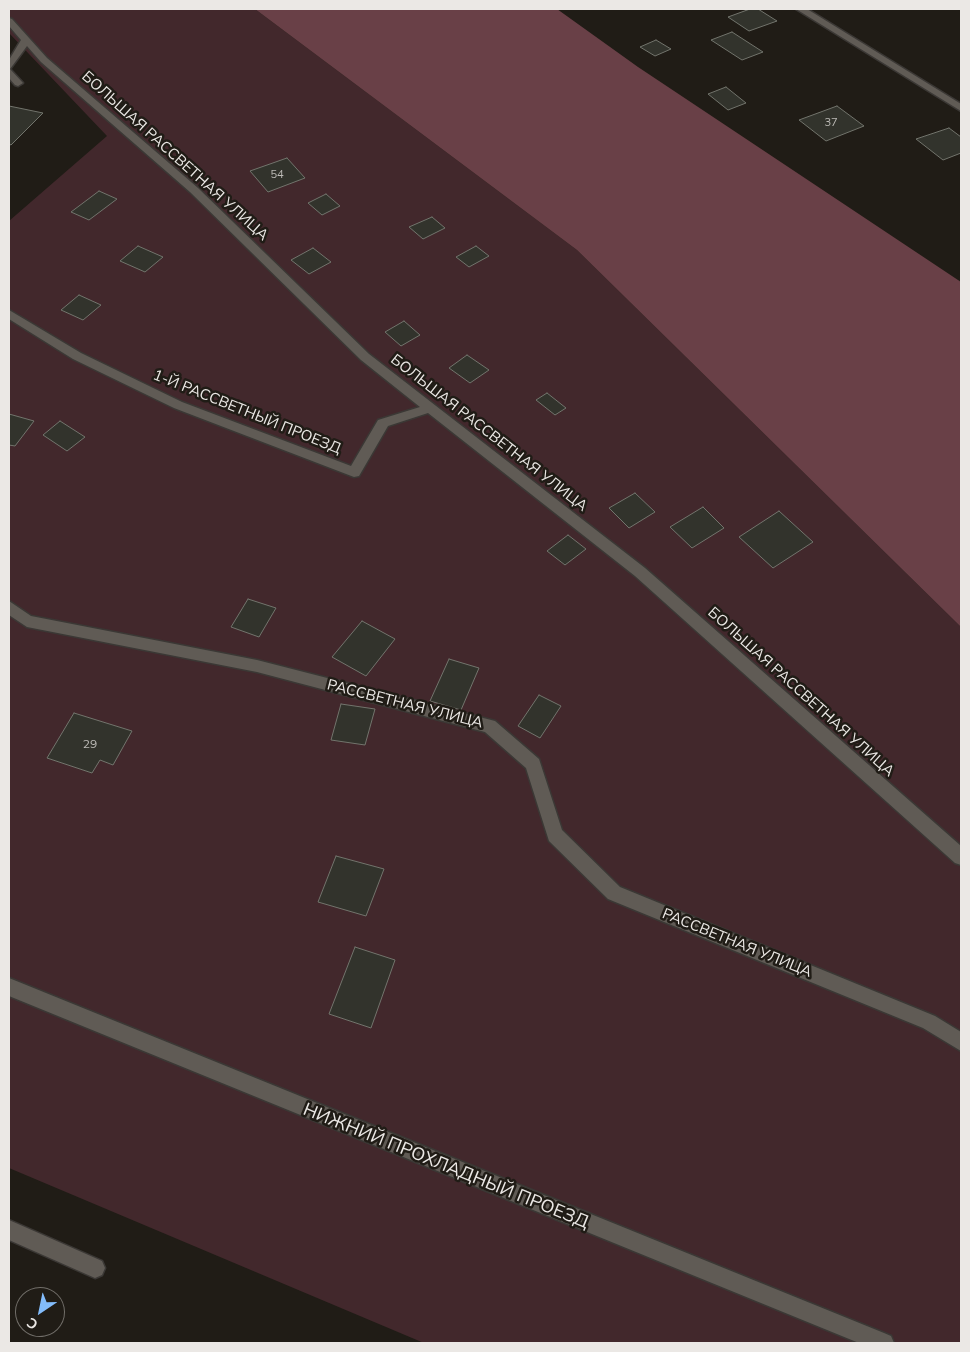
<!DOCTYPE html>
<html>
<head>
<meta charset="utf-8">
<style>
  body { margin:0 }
  #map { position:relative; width:970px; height:1352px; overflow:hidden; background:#201c16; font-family:Mulish,sans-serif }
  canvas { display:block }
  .frame { position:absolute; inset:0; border:10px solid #ebe8e5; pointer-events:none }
  .north { position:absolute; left:15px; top:1287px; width:50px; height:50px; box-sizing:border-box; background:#201c16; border:1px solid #716e69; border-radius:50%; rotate:214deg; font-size:14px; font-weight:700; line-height:20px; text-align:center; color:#ebe8e5 }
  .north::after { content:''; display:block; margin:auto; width:18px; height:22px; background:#83bcfb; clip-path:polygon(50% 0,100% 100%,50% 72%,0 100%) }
</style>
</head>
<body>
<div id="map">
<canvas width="970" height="1352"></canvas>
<div class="frame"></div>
<div class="north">С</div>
</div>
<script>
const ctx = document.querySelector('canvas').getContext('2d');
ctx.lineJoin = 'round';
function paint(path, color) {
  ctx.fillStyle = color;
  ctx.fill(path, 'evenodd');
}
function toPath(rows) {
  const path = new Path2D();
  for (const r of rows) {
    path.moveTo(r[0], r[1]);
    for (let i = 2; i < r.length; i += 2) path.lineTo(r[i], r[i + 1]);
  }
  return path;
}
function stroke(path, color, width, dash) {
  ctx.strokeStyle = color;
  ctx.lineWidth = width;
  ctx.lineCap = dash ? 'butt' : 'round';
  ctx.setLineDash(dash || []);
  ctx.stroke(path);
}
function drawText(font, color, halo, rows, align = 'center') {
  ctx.font = font + ' Mulish,sans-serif';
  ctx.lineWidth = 5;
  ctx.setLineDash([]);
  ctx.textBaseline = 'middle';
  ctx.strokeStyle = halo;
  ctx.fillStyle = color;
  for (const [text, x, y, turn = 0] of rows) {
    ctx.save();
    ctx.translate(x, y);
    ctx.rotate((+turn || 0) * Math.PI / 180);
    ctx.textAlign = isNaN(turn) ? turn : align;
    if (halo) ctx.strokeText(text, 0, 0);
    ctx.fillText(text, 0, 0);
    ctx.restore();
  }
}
const green = toPath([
  [9,9,255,9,577,250,961,627,961,1343,424,1343,9,1168,9,221,107,136,9,33]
]);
const forest = toPath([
  [255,9,557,9,638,67,961,282,961,627,577,250]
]);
const building = toPath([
  [750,9,758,9,777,21,749,31,728,17,750,9],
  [732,32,763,52,742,60,711,40,732,32],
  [656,40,671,49,655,56,640,47,656,40],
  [726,87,746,103,728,110,708,94,726,87],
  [9,106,43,113,11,145,9,144,9,106],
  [837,106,864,126,826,141,799,120,837,106],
  [949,128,961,137,961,153,943,160,916,139,949,128],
  [287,158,305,178,268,192,250,171,287,158],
  [99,191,117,199,89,220,71,212,99,191],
  [326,194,340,206,322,215,308,203,326,194],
  [432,217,445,228,423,239,409,227,432,217],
  [138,246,163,257,145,272,120,261,138,246],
  [476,246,489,256,469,267,456,257,476,246],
  [313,248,331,262,309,274,291,260,313,248],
  [79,295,101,305,83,320,61,310,79,295],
  [404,321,420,335,401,346,385,332,404,321],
  [467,355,489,370,470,383,449,368,467,355],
  [547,393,566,408,555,415,536,400,547,393],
  [9,414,34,421,15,446,9,445,9,414],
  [60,421,85,437,67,451,43,435,60,421],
  [635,493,655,512,629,528,609,508,635,493],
  [703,507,724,528,692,548,670,527,703,507],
  [779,511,813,542,773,568,739,537,779,511],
  [568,535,586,549,565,565,547,551,568,535],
  [248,599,276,608,259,637,231,627,248,599],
  [362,621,395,639,366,676,332,657,362,621],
  [449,659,479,668,461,710,430,701,449,659],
  [539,695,561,706,540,738,518,726,539,695],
  [341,704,375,709,365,745,331,740,341,704],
  [74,713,132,731,113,765,100,760,92,773,47,758,74,713],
  [336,856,384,869,366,916,318,902,336,856],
  [355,947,395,960,371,1028,329,1014,355,947]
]);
const minor = toPath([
  [796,9,807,9,961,104,961,111,796,9],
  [9,18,12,19,47,58,198,188,369,354,645,568,961,846,961,865,955,863,635,576,428,413,388,426,359,476,354,477,174,408,73,359,9,319,9,310,81,353,182,402,351,466,378,420,420,407,361,360,190,192,41,62,27,46,10,69,23,83,18,86,15,85,9,78,9,60,21,40,9,26,9,18],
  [9,601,31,616,257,660,495,721,539,759,562,830,620,887,935,1016,961,1032,961,1051,923,1028,608,899,549,841,526,768,485,732,257,672,27,627,9,615,9,601],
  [9,978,884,1333,891,1336,894,1343,859,1343,9,996,9,978],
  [9,1220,102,1261,105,1268,102,1275,95,1278,9,1240,9,1220]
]);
const farNumbernames = [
  ["37",831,123],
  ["54",277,175]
];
const numberNames = [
  ["29",90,744]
];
const streetNames = [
  ["БОЛЬШАЯ РАССВЕТНАЯ УЛИЦА",175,156,42],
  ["1-Й РАССВЕТНЫЙ ПРОЕЗД",247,412,22],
  ["БОЛЬШАЯ РАССВЕТНАЯ УЛИЦА",489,433,38],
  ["БОЛЬШАЯ РАССВЕТНАЯ УЛИЦА",801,692,42],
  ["РАССВЕТНАЯ УЛИЦА",405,704,14],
  ["РАССВЕТНАЯ УЛИЦА",737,943,22]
];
const nearStreetnames = [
  ["НИЖНИЙ ПРОХЛАДНЫЙ ПРОЕЗД",446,1166,22]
];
paint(green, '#42282c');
paint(forest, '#694047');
paint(building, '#32332c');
stroke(building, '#72746c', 1);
stroke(minor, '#3b3835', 3);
paint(minor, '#605b55');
drawText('11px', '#bdbbb7', null, farNumbernames);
drawText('12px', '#bdbbb7', null, numberNames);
drawText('15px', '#ebe8e5', '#201c16', streetNames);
drawText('18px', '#ebe8e5', '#201c16', nearStreetnames);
</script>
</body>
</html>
